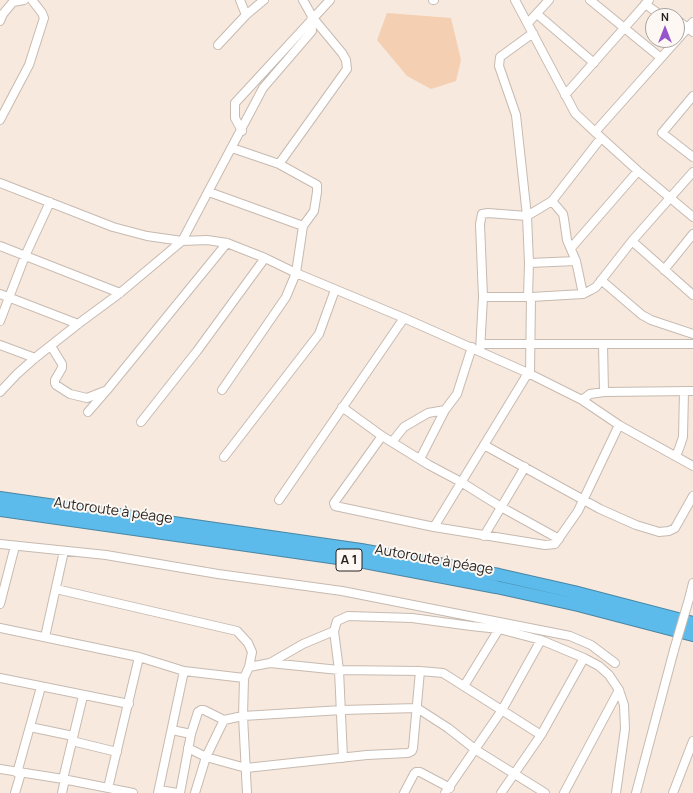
<!DOCTYPE html>
<html>
<head>
<meta charset="utf-8">
<style>
  body { margin:0 }
  #map { position:relative; width:693px; height:793px; overflow:hidden; background:#f7e9de; font-family:Manrope,sans-serif }
  canvas { display:block }
  .north { position:absolute; left:645px; top:8px; width:40px; height:40px; box-sizing:border-box; background:#fdf8f4; border:1px solid #a8a39f; border-radius:50%; rotate:0deg; font-size:11px; font-weight:700; line-height:16px; text-align:center; color:#292420 }
  .north::after { content:''; display:block; margin:auto; width:14px; height:18px; background:#9655cb; clip-path:polygon(50% 0,100% 100%,50% 72%,0 100%) }
</style>
</head>
<body>
<div id="map">
<canvas width="693" height="793"></canvas>
<div class="north">N</div>
</div>
<script>
const ctx = document.querySelector('canvas').getContext('2d');
ctx.lineJoin = 'round';
function paint(path, color) {
  ctx.fillStyle = color;
  ctx.fill(path, 'evenodd');
}
function toPath(rows) {
  const path = new Path2D();
  for (const r of rows) {
    path.moveTo(r[0], r[1]);
    for (let i = 2; i < r.length; i += 2) path.lineTo(r[i], r[i + 1]);
  }
  return path;
}
function stroke(path, color, width, dash) {
  ctx.strokeStyle = color;
  ctx.lineWidth = width;
  ctx.lineCap = dash ? 'butt' : 'round';
  ctx.setLineDash(dash || []);
  ctx.stroke(path);
}
function drawText(font, color, halo, rows, align = 'center') {
  ctx.font = font + ' Manrope,sans-serif';
  ctx.lineWidth = 4;
  ctx.setLineDash([]);
  ctx.textBaseline = 'middle';
  ctx.strokeStyle = halo;
  ctx.fillStyle = color;
  for (const [text, x, y, turn = 0] of rows) {
    ctx.save();
    ctx.translate(x, y);
    ctx.rotate((+turn || 0) * Math.PI / 180);
    ctx.textAlign = isNaN(turn) ? turn : align;
    if (halo) ctx.strokeText(text, 0, 0);
    ctx.fillText(text, 0, 0);
    ctx.restore();
  }
}
const green = toPath([
  [387,13,451,18,461,60,456,81,431,89,407,76,377,40]
]);
const minor = toPath([
  [240,0,246,15],
  [433,0,434,0],
  [515,0,575,113,595,132,638,171,693,217],
  [590,0,661,58],
  [645,4,662,16],
  [537,14,594,63],
  [677,20,693,32],
  [0,21,3,14,13,2,24,0],
  [528,23,549,0],
  [218,45,246,15,264,0],
  [565,95,649,0],
  [693,96,662,133,693,157],
  [0,120,29,65,44,18,42,13,32,0],
  [242,131,235,118,235,103,330,0],
  [595,132,693,22],
  [279,164,347,69,346,60,342,53,313,18,303,0],
  [0,183,113,227,147,236,182,241,207,240,227,243,265,258,296,273,404,318,528,373,582,400,619,425,693,466],
  [209,192,303,226],
  [552,201,601,138],
  [632,241,693,295],
  [0,246,120,293],
  [571,248,638,171],
  [529,263,576,261],
  [664,270,693,234],
  [601,280,642,315,651,320,693,334],
  [0,294,78,324],
  [483,297,531,297,583,294,591,290,596,287,632,241,693,172],
  [528,297,529,263,527,216,516,115,499,66,500,57,533,33],
  [0,321,25,256,50,202],
  [481,344,693,344],
  [603,344,604,392],
  [0,345,35,358],
  [51,346,62,364,62,368,55,380,55,383,56,385,70,394,87,398,105,391],
  [480,351,483,297,480,224,482,214,488,213,527,216,552,201,563,214,564,219,567,240,576,261,583,294],
  [530,374,531,297],
  [222,390,286,297,296,273,303,226,314,211,317,192,317,185,279,164,232,148],
  [0,392,17,374,35,358,78,324,120,293,182,241,263,88,312,31,311,20],
  [582,400,590,394,604,392,693,391],
  [342,407,382,436,429,465,461,482,501,507,559,539],
  [88,412,107,390,227,243],
  [141,422,197,351,265,258],
  [382,436,334,503,335,506,434,527,545,545,555,544,578,511,619,425],
  [392,442,404,427,428,413,445,410,457,394,472,347],
  [484,445,600,509,636,525,659,532,669,531,675,528,693,496],
  [676,456,680,446,683,437,684,391],
  [224,457,319,334,335,290],
  [420,459,445,410],
  [279,500,404,318],
  [434,527,528,373],
  [484,536,525,467],
  [0,544,106,555,218,574,342,591,570,636,591,645,615,663],
  [56,589,237,631,248,643,252,652,249,667,244,678,243,716,247,793],
  [689,599,693,583],
  [0,604,15,546],
  [0,628,139,657,184,671,244,678],
  [45,637,64,551],
  [270,663,339,670,420,671,443,673,541,735],
  [249,667,270,663,303,644,334,631],
  [0,678,129,704],
  [464,686,499,629],
  [30,727,73,736],
  [172,730,191,734],
  [72,741,117,752],
  [188,748,206,757,246,768,367,755,408,753,412,751,413,748,420,671],
  [343,758,339,670,334,631,337,621,348,616,412,618,471,626,499,629,541,640,584,658,599,666,609,675,619,690,624,705,625,729,616,793],
  [0,769,63,779,133,793],
  [17,773,41,687],
  [63,779,83,696],
  [108,788,139,657],
  [159,790,178,793],
  [15,793,21,773],
  [62,793,65,779],
  [158,793,184,671],
  [180,793,191,734,198,712,201,710,204,710,224,720,243,716,342,710,417,708,448,728,476,750,545,793],
  [195,793,206,757,224,720],
  [404,793,414,774,416,772,420,772,450,788],
  [445,793,502,710,541,640],
  [501,793,541,735,584,658],
  [564,793,619,690],
  [636,793,674,650],
  [673,793,693,741]
]);
const highway = toPath([
  [0,498,361,550,499,575,574,592,693,623],
  [0,510,359,561,496,587,578,605,693,635]
]);
const minorBridge = toPath([
  [674,650,689,599]
]);
const shields = [
  [349,560,26]
];
const shieldNames = [
  ["A 1",349,560]
];
const streetNames = [
  ["Autoroute à péage",113,511,8],
  ["Autoroute à péage",434,560,10]
];
paint(green, '#f4cfb1');
stroke(minor, '#c7bab0', 10);
stroke(highway, '#4a86a4', 14);
stroke(minor, '#fff', 8);
stroke(highway, '#5cbbeb', 12);
stroke(minorBridge, '#c7bab0', 10, []);
stroke(minorBridge, '#fff', 8);
for (const [x, y, w] of shields) {
  const box = new Path2D();
  box.roundRect(x - w / 2, y - 11, w, 22, 3);
  ctx.fillStyle = '#fdf8f4';
  ctx.fill(box);
  stroke(box, '#292420', 1);
}
drawText('bold 13px', '#292420', null, shieldNames);
drawText('14px', '#292420', '#fdf8f4', streetNames);
</script>
</body>
</html>
